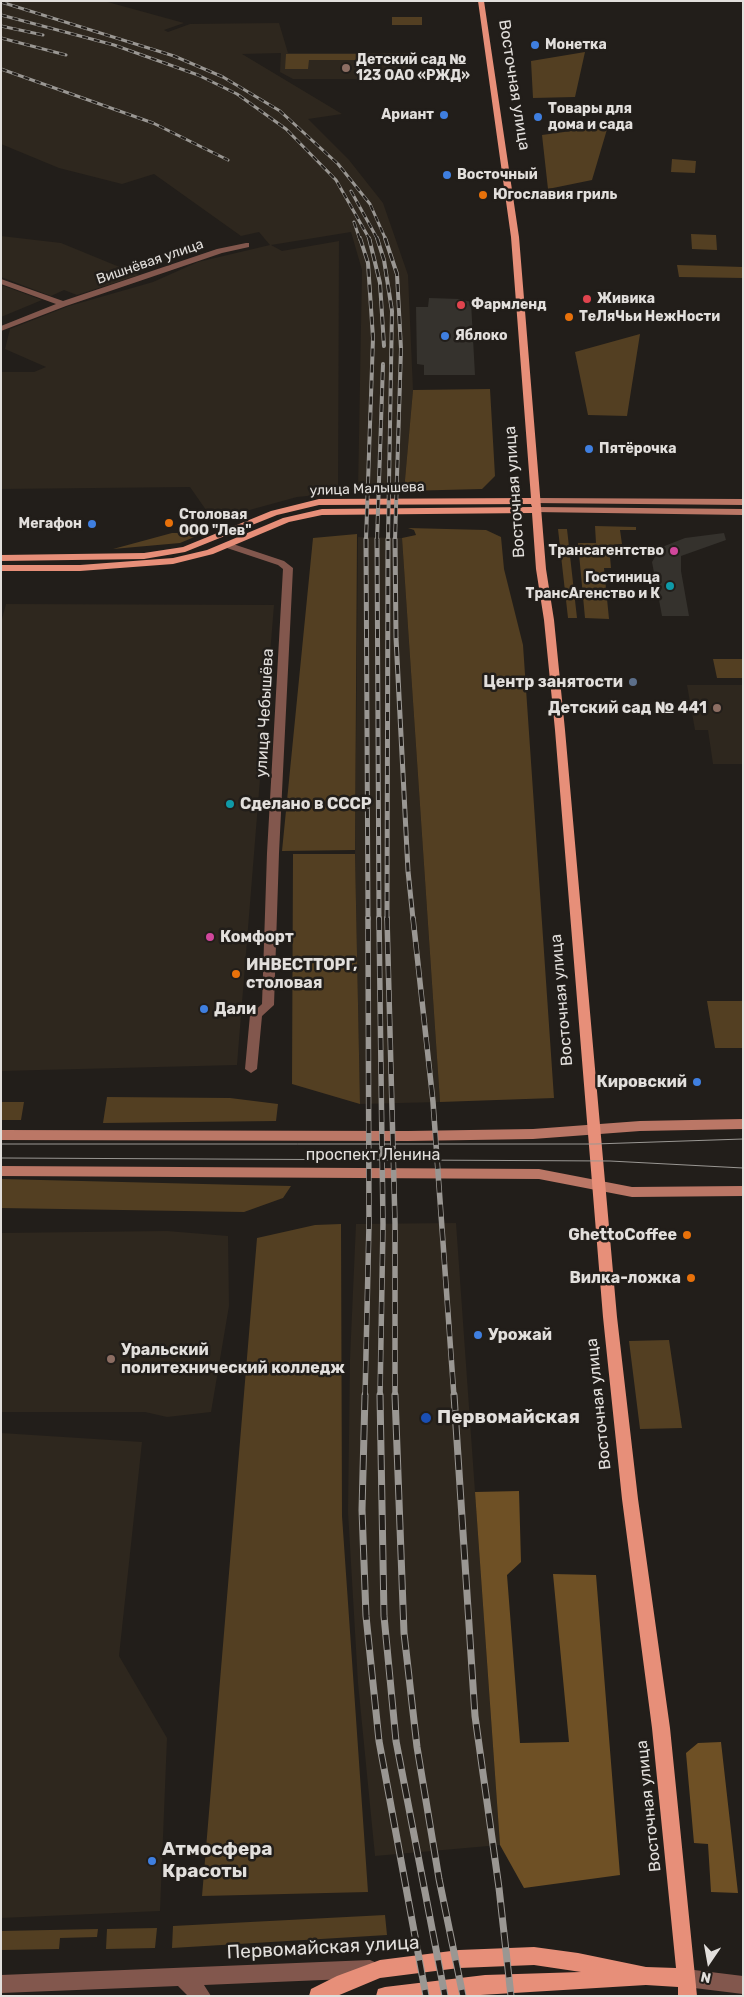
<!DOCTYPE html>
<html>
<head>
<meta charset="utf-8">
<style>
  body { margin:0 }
  #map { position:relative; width:744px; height:1997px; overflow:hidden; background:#221e1a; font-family:Rubik,sans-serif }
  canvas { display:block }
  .frame { position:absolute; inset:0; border:2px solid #e2dfdc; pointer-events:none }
  .north { position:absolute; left:684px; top:1937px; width:50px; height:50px; -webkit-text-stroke:4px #221e1a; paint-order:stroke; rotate:192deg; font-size:14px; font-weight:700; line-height:20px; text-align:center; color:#e2dfdc }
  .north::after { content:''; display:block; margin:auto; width:18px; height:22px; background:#e2dfdc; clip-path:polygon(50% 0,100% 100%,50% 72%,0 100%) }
</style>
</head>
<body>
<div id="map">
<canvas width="744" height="1997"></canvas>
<div class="frame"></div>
<div class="north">N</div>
</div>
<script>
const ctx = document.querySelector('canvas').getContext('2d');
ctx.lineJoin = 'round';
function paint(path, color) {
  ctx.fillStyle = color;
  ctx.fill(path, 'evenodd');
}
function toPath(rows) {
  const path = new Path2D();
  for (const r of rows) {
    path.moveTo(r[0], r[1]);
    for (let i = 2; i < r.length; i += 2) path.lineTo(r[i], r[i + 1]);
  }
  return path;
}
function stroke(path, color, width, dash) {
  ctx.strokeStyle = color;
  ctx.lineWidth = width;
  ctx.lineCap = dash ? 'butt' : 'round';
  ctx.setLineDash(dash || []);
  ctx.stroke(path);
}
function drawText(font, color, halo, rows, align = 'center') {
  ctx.font = font + ' Rubik,sans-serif';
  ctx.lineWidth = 5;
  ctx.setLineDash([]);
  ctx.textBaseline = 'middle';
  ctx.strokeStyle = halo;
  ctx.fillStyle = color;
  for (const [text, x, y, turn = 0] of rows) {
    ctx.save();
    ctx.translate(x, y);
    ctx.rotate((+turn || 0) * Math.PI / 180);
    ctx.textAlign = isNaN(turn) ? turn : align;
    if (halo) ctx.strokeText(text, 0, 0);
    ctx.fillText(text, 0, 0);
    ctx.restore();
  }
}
const built = toPath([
  [1,1,104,1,184,23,164,30,168,32,190,24,279,23,288,53,412,53,412,79,293,79,280,72,281,53,242,54,342,114,308,119,349,160,383,203,408,275,413,390,404,491,358,492,362,270,351,232,271,245,282,251,339,241,338,493,297,497,213,520,190,487,1,489,1,372,34,372,46,367,5,349,10,329,69,306,153,282,198,262,270,245,259,232,241,236,154,174,122,184,59,168,1,144],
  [1,236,61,243,139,275,77,295,64,290,51,296,1,277],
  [1,285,42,300,1,317],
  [358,537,402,538,440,1102,360,1104,355,854],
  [6,604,274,605,237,1065,1,1071,1,623],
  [687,685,743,685,743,764,713,764,708,730,695,730],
  [456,1223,500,1845,375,1856,358,1683,348,1512,350,1359,356,1224],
  [167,1231,228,1236,229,1306,211,1412,167,1417,145,1412,1,1412,1,1233],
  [1,1433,142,1442,119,1656,167,1738,160,1911,1,1918]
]);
const green = toPath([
  [392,17,422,17,422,25,392,25],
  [585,52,575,97,533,98,531,61],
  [286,54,406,54,406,60,309,60,308,69,285,69],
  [608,126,592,180,548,189,542,135],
  [672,159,696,161,695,173,671,172],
  [691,234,716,235,717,250,692,249],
  [677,265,743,267,743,278,679,277],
  [640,334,627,416,588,415,575,352],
  [490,389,495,476,482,489,404,491,413,390],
  [595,526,636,527,636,530,620,530,622,544,609,545,611,568,604,568,609,619,585,618,578,543,596,543],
  [408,528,486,530,501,537,504,569,523,645,554,1098,440,1102,402,538,416,535,414,530],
  [558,529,567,529,577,618,568,618],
  [172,533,204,533,180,543,113,549],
  [357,534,355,850,282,851,313,538],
  [713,659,743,659,743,678,717,678],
  [293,854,355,854,360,1104,292,1084],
  [707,1001,743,1001,743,1048,715,1048],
  [107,1097,230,1098,278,1104,276,1121,103,1123],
  [1,1102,24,1102,21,1120,1,1120],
  [1,1179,244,1185,291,1186,283,1198,244,1212,1,1208],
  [341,1224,342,1516,368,1892,202,1896,257,1238,315,1225],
  [669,1340,682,1428,640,1429,629,1341],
  [385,1915,387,1935,172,1948,173,1926],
  [157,1928,155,1948,106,1949,107,1929],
  [98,1929,97,1937,60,1938,59,1949,1,1950,1,1931]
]);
const forest = toPath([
  [519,1491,521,1562,507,1575,520,1743,569,1742,553,1574,596,1575,620,1875,524,1888,500,1845,475,1492],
  [721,1742,738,1893,711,1892,708,1844,694,1843,686,1753,698,1743]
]);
const building = toPath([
  [429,298,460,299,471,302,475,375,424,375,424,365,417,364,416,307,428,307],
  [724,533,726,540,681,556,681,571,689,616,662,616,652,562,656,555,662,547,685,538]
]);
const minor = toPath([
  [246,243,249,243,249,247,222,253,66,306,1,331,1,326,56,304,1,284,1,279,63,301,217,249,246,243],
  [227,542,284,561,293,568,279,853,274,1005,262,1016,257,1069,251,1073,245,1069,250,1015,262,1004,267,853,283,569,278,565,224,547,222,545,227,542]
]);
const tertiary = toPath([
  [370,1960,377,1963,379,1969,377,1975,370,1978,204,1985,211,1996,188,1996,178,1986,1,1993,1,1975,370,1960],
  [686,1969,743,1976,743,1994,686,1987,679,1984,677,1978,679,1972,686,1969]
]);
const secondary = toPath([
  [536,498,743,499,743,505,533,503,533,499,536,498],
  [537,507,743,509,743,515,534,512,534,508,537,507],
  [743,1119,743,1129,640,1131,533,1139,408,1141,1,1140,1,1130,408,1131,533,1129,640,1121,743,1119],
  [1,1166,539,1169,632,1187,743,1186,743,1196,632,1197,539,1179,1,1176,1,1166]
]);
const primary = toPath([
  [478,1,484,1,519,237,546,569,554,620,565,730,617,1317,638,1499,670,1728,697,1996,678,1996,678,1987,646,1985,464,1996,376,1996,378,1989,385,1987,485,1975,581,1972,534,1965,459,1968,380,1978,337,1996,309,1996,311,1989,337,1976,380,1960,459,1950,534,1947,578,1953,646,1967,676,1968,652,1728,622,1499,603,1317,555,730,544,620,536,569,532,513,322,515,289,522,213,554,173,564,80,571,1,571,1,565,80,565,173,558,207,550,283,518,322,509,532,507,531,504,319,505,277,515,185,552,144,559,1,561,1,555,144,553,183,547,271,511,319,499,531,498,511,237,478,1]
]);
const tram = toPath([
  [1,1144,595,1144,743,1139],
  [1,1158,610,1161,743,1168]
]);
const railFar4 = toPath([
  [1,2,174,56,223,77,280,111,338,164,370,204,386,240],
  [1,15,114,45,198,75,237,94,286,129,336,180,370,240],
  [1,26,43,35],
  [1,38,66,55],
  [1,69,153,123,228,160],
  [351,191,378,240],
  [354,222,360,240]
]);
const railFar3 = toPath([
  [360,238,368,263,373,338,366,540],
  [369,238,380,283,384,346],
  [377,238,384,260,392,311,388,540],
  [385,238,397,274,401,349,395,540],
  [377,540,383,364]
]);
const railFar2 = toPath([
  [366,539,368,919],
  [377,539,379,919],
  [395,539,396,638,408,871,413,919],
  [387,919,388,539]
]);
const railFar1 = toPath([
  [379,918,383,1224,380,1397],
  [387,918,395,1223,395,1397],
  [413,918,433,1102,454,1397],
  [365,1397,369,1224,368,918]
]);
const rail = toPath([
  [365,1395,362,1510,366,1616,379,1741,426,1996],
  [380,1395,384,1616,396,1741,445,1996],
  [395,1395,404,1633,417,1747,439,1879,463,1996],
  [454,1395,475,1716,499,1888,511,1996]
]);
const markers = [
  [535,45,5,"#3f7fe0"],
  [346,68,5,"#8d6e63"],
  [444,115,5,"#3f7fe0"],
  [538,117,5,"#3f7fe0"],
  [447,175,5,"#3f7fe0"],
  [483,195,5,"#e8710a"],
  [587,299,5,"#e0444e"],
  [461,305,5,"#e0444e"],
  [569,317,5,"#e8710a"],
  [445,336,5,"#3f7fe0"],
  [589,449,5,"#3f7fe0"],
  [169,523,5,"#e8710a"],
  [92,524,5,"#3f7fe0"],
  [674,551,5,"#d1479c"],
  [670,586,5,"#0f9aa8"],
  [633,682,5,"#5c6f8a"],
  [717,708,5,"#8d6e63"],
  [230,804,5,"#0f9aa8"],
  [210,937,5,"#d1479c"],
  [236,974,5,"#e8710a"],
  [204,1009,5,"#3f7fe0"],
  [697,1082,5,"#3f7fe0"],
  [687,1235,5,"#e8710a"],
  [691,1278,5,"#e8710a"],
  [478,1335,5,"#3f7fe0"],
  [111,1359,5,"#8d6e63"],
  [426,1418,6,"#1a4fb4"],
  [152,1861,5,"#3f7fe0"]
];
const farPoinames = [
  ["Монетка",545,45],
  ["Детский сад №",356,60],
  ["123 ОАО «РЖД»",356,76],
  ["Товары для",548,109],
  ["дома и сада",548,125],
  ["Ариант",434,115,"right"],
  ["Восточный",457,175],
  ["Югославия гриль",493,195],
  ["Живика",597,299],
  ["Фармленд",471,305],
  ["ТеЛяЧьи НежНости",579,317],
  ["Яблоко",455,336],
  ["Пятёрочка",599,449],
  ["Столовая",179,515],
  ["ООО \"Лев\"",179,531],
  ["Мегафон",82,524,"right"],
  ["Трансагентство",664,551,"right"],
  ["Гостиница",660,578,"right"],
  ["ТрансАгенство и К",660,594,"right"]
];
const farStreetnames = [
  ["Вишнёвая улица",150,262,-19],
  ["улица Малышева",367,489,-2]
];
const streetNames = [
  ["Восточная улица",514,85,81],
  ["Восточная улица",515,492,-94],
  ["улица Чебышёва",265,713,-87],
  ["Восточная улица",562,1000,-95],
  ["проспект Ленина",373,1155],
  ["Восточная улица",599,1404,-96],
  ["Восточная улица",649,1806,-96]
];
const poiNames = [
  ["Центр занятости",623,682,"right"],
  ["Детский сад № 441",707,708,"right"],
  ["Сделано в СССР",240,804],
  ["Комфорт",220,937],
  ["ИНВЕСТТОРГ,",246,965],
  ["столовая",246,983],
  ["Дали",214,1009],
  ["Кировский",687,1082,"right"],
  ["GhettoCoffee",677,1235,"right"],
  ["Вилка-ложка",681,1278,"right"],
  ["Урожай",488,1335],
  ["Уральский",121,1350],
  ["политехнический колледж",121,1368]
];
const nearPoinames = [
  ["Первомайская",437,1418],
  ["Атмосфера",162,1850],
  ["Красоты",162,1872]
];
const nearStreetnames = [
  ["Первомайская улица",323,1948,-3]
];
paint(built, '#2e271e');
paint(green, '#533f22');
paint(forest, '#6e5025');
paint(building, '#35322d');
paint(minor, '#82574d');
paint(tertiary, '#82574d');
paint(secondary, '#b76');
paint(primary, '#e78f79');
stroke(tram, '#9a9793', 1);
stroke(railFar4, '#9a9793', 3);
stroke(railFar3, '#9a9793', 4);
stroke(railFar2, '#9a9793', 5);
stroke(railFar1, '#9a9793', 5.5);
stroke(rail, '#9a9793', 7);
stroke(railFar4, '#221e1a', 2, [6]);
stroke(railFar3, '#221e1a', 2.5, [8]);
stroke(railFar2, '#221e1a', 3, [9]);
stroke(railFar1, '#221e1a', 4, [12]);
stroke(rail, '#221e1a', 5, [15]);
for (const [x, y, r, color] of markers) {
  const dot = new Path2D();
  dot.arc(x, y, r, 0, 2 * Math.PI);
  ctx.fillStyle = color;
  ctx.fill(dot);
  stroke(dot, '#221e1a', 2);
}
drawText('bold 14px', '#e2dfdc', '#221e1a', farPoinames, 'left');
drawText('14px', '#e2dfdc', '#221e1a', farStreetnames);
drawText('16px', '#e2dfdc', '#221e1a', streetNames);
drawText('bold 16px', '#e2dfdc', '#221e1a', poiNames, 'left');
drawText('bold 19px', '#e2dfdc', '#221e1a', nearPoinames, 'left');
drawText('19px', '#e2dfdc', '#221e1a', nearStreetnames);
</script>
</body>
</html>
